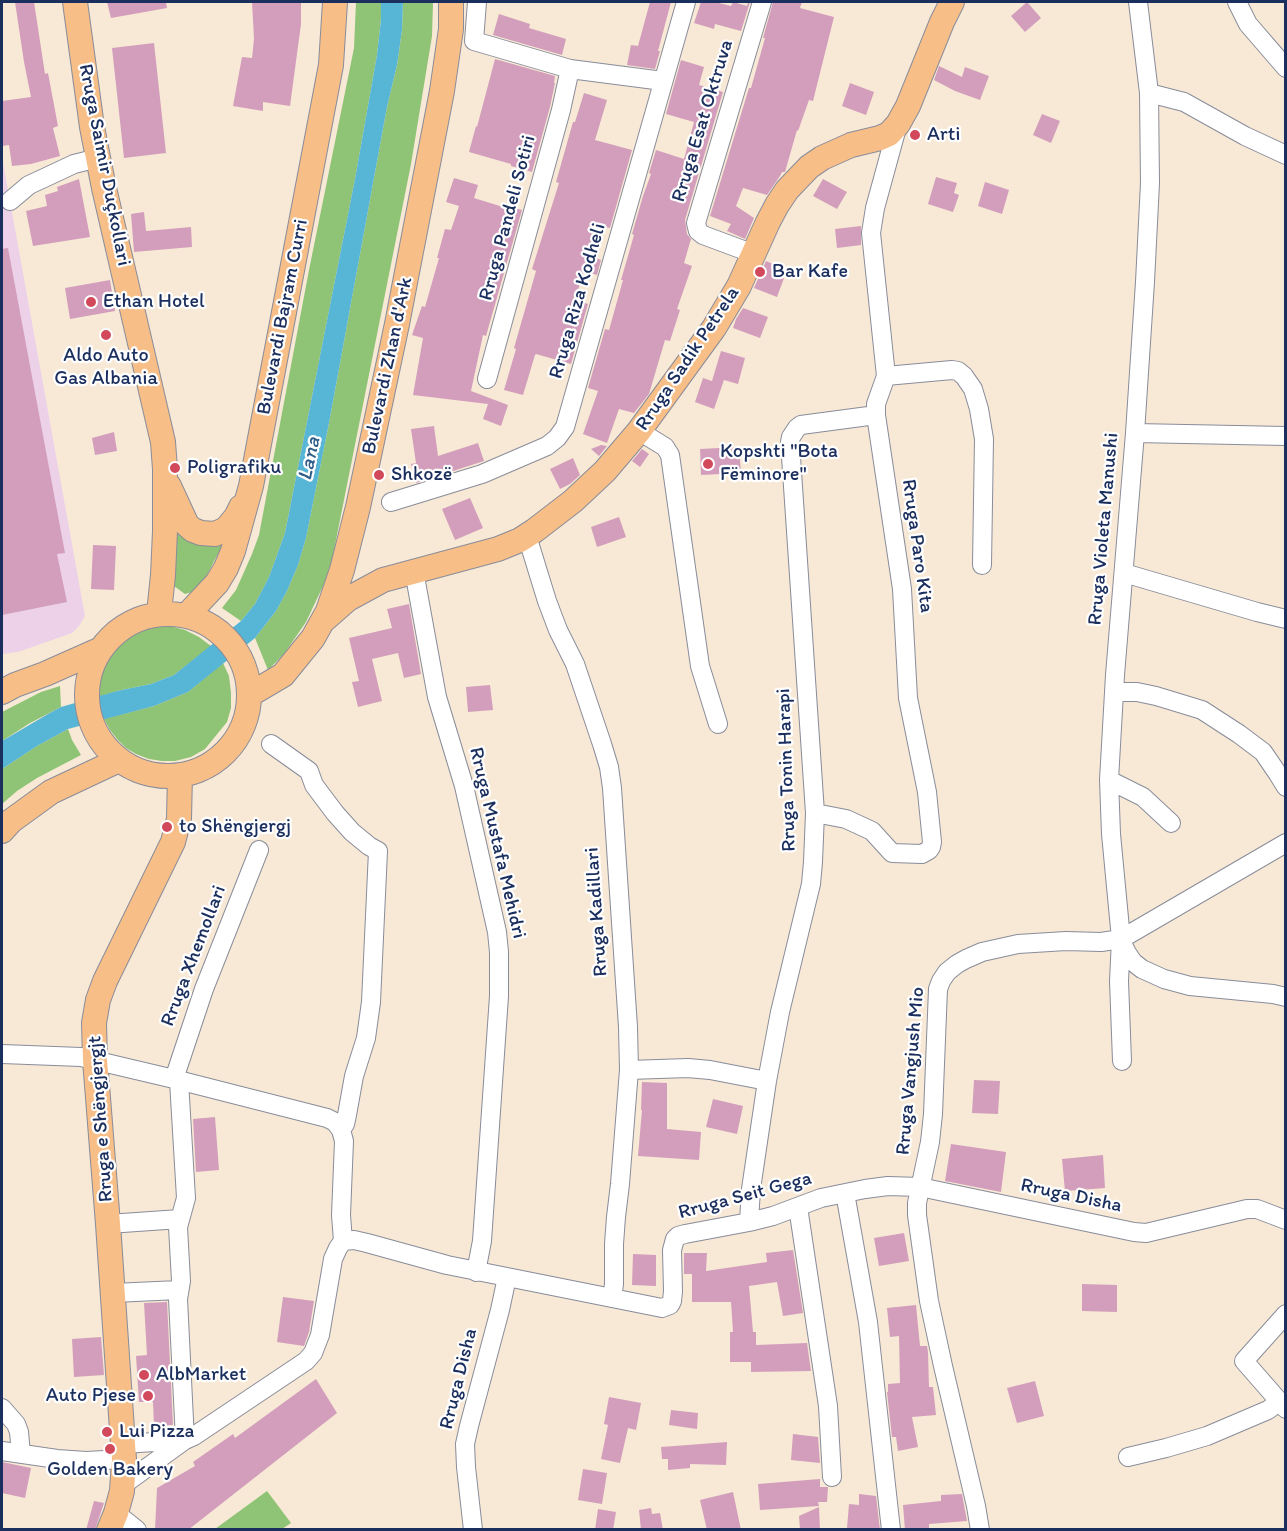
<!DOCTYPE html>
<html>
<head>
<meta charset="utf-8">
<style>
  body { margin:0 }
  #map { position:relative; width:1287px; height:1531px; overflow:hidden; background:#f7e9d6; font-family:Itim,sans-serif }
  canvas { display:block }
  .frame { position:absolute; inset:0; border:3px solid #1b2f5e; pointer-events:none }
</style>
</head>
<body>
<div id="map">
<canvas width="1287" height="1531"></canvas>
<div class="frame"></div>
</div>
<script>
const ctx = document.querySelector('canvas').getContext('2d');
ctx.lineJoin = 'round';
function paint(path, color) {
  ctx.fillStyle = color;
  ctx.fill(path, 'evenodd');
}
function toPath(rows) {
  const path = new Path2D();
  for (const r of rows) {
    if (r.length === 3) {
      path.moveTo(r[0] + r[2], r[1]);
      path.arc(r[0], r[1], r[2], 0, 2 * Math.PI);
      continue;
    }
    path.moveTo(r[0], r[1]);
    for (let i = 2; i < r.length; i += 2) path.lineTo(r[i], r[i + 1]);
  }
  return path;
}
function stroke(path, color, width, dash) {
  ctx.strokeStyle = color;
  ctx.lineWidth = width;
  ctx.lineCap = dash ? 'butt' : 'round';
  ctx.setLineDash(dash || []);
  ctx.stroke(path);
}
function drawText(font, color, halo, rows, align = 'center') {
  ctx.font = font + ' Itim,sans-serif';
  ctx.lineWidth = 4.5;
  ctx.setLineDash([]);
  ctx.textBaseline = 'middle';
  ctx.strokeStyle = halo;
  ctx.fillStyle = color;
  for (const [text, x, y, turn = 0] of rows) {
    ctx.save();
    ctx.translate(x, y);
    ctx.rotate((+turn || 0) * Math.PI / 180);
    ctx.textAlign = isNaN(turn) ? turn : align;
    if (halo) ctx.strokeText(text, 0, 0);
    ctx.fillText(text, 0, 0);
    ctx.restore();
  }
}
const built = toPath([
  [2,157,85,616,79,626,72,633,18,652,2,654]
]);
const green = toPath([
  [356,2,381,2,381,19,377,55,355,179,285,533,269,577,255,604,241,621,222,608,236,590,252,554,259,535,309,270,354,48],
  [403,2,433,2,432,36,411,164,332,560,324,584,306,622,284,654,268,670,255,638,276,611,287,591,298,565,306,538,329,423,387,107,397,65,402,30],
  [174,518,227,536,205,579,196,591,185,594,174,586],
  [170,626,185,630,199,637,211,646,174,675,151,684,117,691,98,697,98,685,100,672,108,657,119,644,134,634,152,627],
  [223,663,229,676,231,693,231,708,227,722,205,749,191,757,175,761,162,761,149,759,136,754,126,748,117,739,110,730,104,719,154,706,188,692],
  [60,686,61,707,30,723,2,741,2,712,41,692],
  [68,729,72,740,81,755,37,778,17,791,2,804,2,769,37,746],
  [267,1491,291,1523,282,1529,215,1529]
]);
const water = toPath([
  [381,2,403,2,402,30,397,65,387,107,329,423,306,538,298,565,287,591,276,611,255,638,188,692,154,706,68,729,37,746,2,769,2,741,48,714,61,707,117,691,151,684,174,675,241,621,255,604,269,577,285,533,355,179,377,55,381,19]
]);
const building = toPath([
  [15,2,34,2,45,74,48,73,58,126,53,128,60,156,31,164,12,166,9,145,2,146,2,101,31,97,24,62],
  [107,2,166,2,167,8,111,18],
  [252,2,301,2,301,24,290,106,263,102,263,111,233,106,242,57,252,58,254,39],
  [650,2,671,2,658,51,660,51,655,69,627,65,631,45,638,46],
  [701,2,715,2,731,6,733,2,747,6,748,2,750,2,741,31,715,24,714,29,694,23],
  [773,2,802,2,800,8,834,17,813,101,809,100,798,131,797,130,785,172,782,172,780,176,767,195,743,188,736,206,754,218,745,239,727,231,731,224,710,216,749,88,751,88,765,38,763,38],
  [1027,2,1041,18,1025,32,1011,16],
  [499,14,530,24,529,28,566,39,562,55,493,35],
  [154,43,166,153,124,158,112,48],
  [495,59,555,76,554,83,555,83,550,107,532,172,511,166,511,164,469,152,476,126,477,127],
  [681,60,704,67,699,85,723,92,685,220,687,234,691,239,684,263,692,266,677,309,680,310,670,341,665,340,649,394,634,413,619,409,607,443,583,434,598,391,588,388,605,329,609,330,623,280,621,280,634,235,632,234,643,196,651,174,649,173,656,150,684,159,694,122,666,114],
  [939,66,962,77,965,67,989,76,980,100,955,91,934,80],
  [850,83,874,92,866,115,842,106],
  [584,93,607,100,595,140,632,150,610,228,605,227,596,258,601,260,597,275,584,271,575,300,588,304,571,364,536,354,535,355,523,395,504,390,516,349,514,348,536,271,532,269,559,183,556,182,573,122,575,122],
  [1042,114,1060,121,1051,143,1033,135],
  [936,177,957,183,954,193,959,195,953,212,928,204],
  [454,178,478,185,474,198,503,207,503,205,522,210,486,336,483,335,471,391,508,405,501,426,483,419,488,404,413,395,423,338,412,335,422,306,425,307,439,258,437,258,445,229,451,230,459,206,446,202],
  [79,179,90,237,33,246,26,211,47,206,45,195,58,191,57,187],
  [823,179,847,192,837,209,813,196],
  [985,182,1009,190,1002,214,978,206],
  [144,212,146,231,191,227,192,247,134,252,131,214],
  [861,226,861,245,837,248,835,229],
  [8,248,65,553,57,554,67,602,2,615,2,249],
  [766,261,787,270,777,297,754,288],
  [110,280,115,311,70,319,65,288],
  [743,308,768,317,760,338,733,328,736,319],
  [721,351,745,358,738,384,724,380,714,409,695,402,703,378,712,381],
  [434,426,438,456,478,443,484,461,416,483,411,464,416,463,411,429],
  [114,432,117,451,95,455,92,438],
  [601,445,607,446,599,456,591,449],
  [739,447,741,473,701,475,700,449],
  [642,449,649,454,640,467,632,461],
  [573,458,580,475,570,484,560,489,550,469],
  [470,498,483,528,455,540,442,509],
  [619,517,626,537,597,547,591,527],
  [93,545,116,546,114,590,91,589],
  [409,604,421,674,404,678,398,653,372,659,382,701,358,707,352,682,359,681,349,638,392,628,387,609],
  [490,685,493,710,468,712,466,687],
  [974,1080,1000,1081,998,1114,972,1113],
  [642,1082,667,1083,667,1129,701,1132,699,1160,638,1156,642,1110,641,1110],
  [713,1099,743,1106,737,1134,706,1127],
  [215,1117,219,1170,196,1172,193,1119],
  [951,1144,1006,1152,1001,1192,945,1181],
  [1103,1155,1105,1188,1065,1191,1062,1159],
  [904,1233,909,1261,879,1266,874,1238],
  [793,1250,803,1313,783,1316,777,1282,749,1286,753,1332,756,1332,756,1345,807,1343,811,1371,751,1372,751,1362,730,1362,730,1332,733,1332,731,1302,692,1302,692,1274,684,1274,684,1253,707,1253,706,1271,767,1262,766,1253],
  [633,1254,656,1255,656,1286,632,1285],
  [1082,1284,1117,1285,1117,1312,1082,1311],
  [283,1297,314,1301,309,1332,304,1346,277,1342],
  [167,1302,173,1425,154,1426,153,1402,139,1402,136,1356,147,1355,144,1303],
  [916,1305,920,1346,927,1346,928,1352,929,1387,933,1387,936,1415,912,1417,918,1447,898,1451,896,1437,892,1437,887,1392,888,1392,888,1384,900,1383,899,1336,890,1337,887,1308],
  [101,1337,104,1375,74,1377,72,1339],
  [316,1379,337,1413,188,1530,155,1530,157,1488,195,1466,193,1462,233,1434,235,1438],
  [1035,1381,1044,1416,1017,1423,1007,1388],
  [609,1397,641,1403,636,1430,628,1428,620,1463,601,1459,608,1425,604,1424],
  [671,1410,698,1413,697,1429,669,1425],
  [793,1434,818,1437,820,1463,791,1460],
  [727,1442,726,1465,690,1464,690,1468,668,1470,668,1459,662,1459,661,1447],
  [2,1462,31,1468,25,1498,2,1493],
  [583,1469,607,1473,602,1504,578,1500],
  [820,1479,820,1487,828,1487,827,1502,818,1502,819,1506,760,1510,758,1484],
  [733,1492,741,1530,707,1530,700,1500],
  [859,1494,876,1496,880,1530,847,1528,849,1504,859,1505],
  [962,1494,967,1521,929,1524,929,1530,905,1530,903,1505,941,1501,941,1495],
  [94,1501,104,1503,95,1530,86,1530],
  [819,1507,820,1530,800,1530,799,1516],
  [651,1508,652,1514,660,1513,663,1530,641,1530,639,1510],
  [598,1509,616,1512,613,1530,595,1530]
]);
const minor = toPath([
  [477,2,474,41,570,69,663,81],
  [1237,2,1248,24,1286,68],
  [1149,93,1184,102,1245,136,1286,155],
  [10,201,29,185,42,179,74,164,98,158],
  [754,254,703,235,698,231,696,223,762,2],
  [886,376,952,370,958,371,964,376,973,389,979,409,984,439,982,565],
  [487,379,561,110,570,69],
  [639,431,665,447,670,455,700,666,718,724],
  [1135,433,1286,436],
  [391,502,482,474,547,446,557,438,565,427,686,2],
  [527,536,547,601,558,630,575,664,602,744,609,767,612,788,628,1027,629,1070,620,1184,616,1217,614,1244,614,1284,612,1298],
  [414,571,437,697,464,786,497,932,499,952,499,996,482,1241,476,1272],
  [1124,573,1257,612,1286,619],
  [1114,692,1137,692,1156,696,1202,710,1239,734,1263,752,1278,774,1286,787],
  [271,744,309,771,314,785,335,813,352,832,369,846,378,851,371,1002,366,1038,354,1076,347,1115,345,1124,341,1130],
  [1109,780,1143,797,1171,823],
  [815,813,846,819,872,831,892,853,922,854,929,850,931,847,932,842,927,792,908,698,902,589,876,415,876,404,886,376,871,233,875,208,898,124],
  [1121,941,1127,953,1133,962,1142,969,1164,979,1190,986,1273,994,1286,997],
  [2,1054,81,1057,174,1079,327,1118,335,1122,341,1130,344,1141,341,1215,343,1241,338,1248,333,1259,320,1335,313,1353,306,1361,194,1436,185,1440,123,1444],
  [1122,1061,1119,981,1121,939,1111,834,1109,780,1115,675,1135,433,1145,282,1150,183,1149,93,1138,2],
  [629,1070,688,1068,710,1070,767,1081],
  [174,1079,204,989,259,850],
  [179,1081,186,1198,178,1227,181,1281,178,1299,185,1440],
  [845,1193,868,1322,891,1530],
  [798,1207,828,1406,832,1477],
  [749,1222,751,1189,767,1081,780,1012,811,884,813,862,815,813,790,442,791,437,797,428,801,425,876,415],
  [108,1224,180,1219],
  [343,1241,354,1240,367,1243,447,1265,662,1308,670,1305,672,1301,673,1291,672,1250,675,1239,678,1236,685,1234,749,1222,773,1216,821,1198,865,1189,888,1186,920,1187,1134,1232,1146,1233,1247,1209,1257,1209,1286,1220],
  [113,1293,179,1290],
  [1286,1314,1244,1361,1286,1409],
  [2,1408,16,1424,19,1432,21,1454],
  [2,1451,57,1459,86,1461,124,1459],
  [1128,1457,1166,1448,1207,1436,1268,1410,1279,1402],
  [123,1485,185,1440],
  [116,1513,137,1530],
  [473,1530,466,1467,465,1444,469,1426,500,1310,507,1277],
  [980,1530,976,1506,943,1366,929,1301,917,1215,917,1203,930,1142,933,1114,938,989,941,981,947,972,957,964,966,959,982,952,1018,944,1066,941,1101,942,1121,939,1286,843]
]);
const major = toPath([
  [75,2,92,127,104,188,163,442,165,469,165,531,163,575,159,613],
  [169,486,187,525,193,530,201,533,215,534,226,529,236,517,241,507],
  [168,695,81],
  [187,615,217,583,226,568,233,551,251,486,331,65,335,2],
  [324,620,348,599,383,580,498,549,520,540,534,531,573,501,605,471,639,431,714,328,739,286,768,222,777,205,787,190,809,167,822,158,851,145,880,138,889,134,898,124,908,106,942,22,952,2],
  [2,692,15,685,45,674,99,650],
  [249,695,283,675,313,638,328,611,342,570,358,507,397,324,442,91,451,29,451,2],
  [2,831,11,821,51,792,119,760],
  [109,1530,116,1513,122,1491,124,1459,108,1224,95,1060,94,1023,98,1000,105,981,173,842,179,819,180,775]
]);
const markers = [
  [915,135,6,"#d1495b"],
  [760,272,6,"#d1495b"],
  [91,302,6,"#d1495b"],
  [106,335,6,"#d1495b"],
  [708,464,6,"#d1495b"],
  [175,468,6,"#d1495b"],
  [379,475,6,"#d1495b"],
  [167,827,6,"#d1495b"],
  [144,1375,6,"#d1495b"],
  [148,1396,6,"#d1495b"],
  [107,1432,6,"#d1495b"],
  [110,1449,6,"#d1495b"]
];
const streetNames = [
  ["Rruga Esat Oktruva",703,121,-73],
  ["Rruga Saimir Duçkollari",104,165,79],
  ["Rruga Pandeli Sotiri",508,218,-75],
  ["Rruga Riza Kodheli",578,301,-74],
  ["Bulevardi Bajram Curri",283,317,-79],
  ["Rruga Sadik Petrela",688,359,-56],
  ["Bulevardi Zhan d'Ark",388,366,-78],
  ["Rruga Violeta Manushi",1104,529,-85],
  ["Rruga Paro Kita",917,546,82],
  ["Rruga Tonin Harapi",787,770,-92],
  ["Rruga Mustafa Mehidri",497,843,77],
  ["Rruga Kadillari",597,912,-94],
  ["Rruga Xhemollari",194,956,-69],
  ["Rruga Vangjush Mio",911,1071,-85],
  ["Rruga e Shëngjergjt",101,1119,-94],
  ["Rruga Seit Gega",745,1196,-15],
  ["Rruga Disha",1071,1196,12],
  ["Rruga Disha",459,1379,-76]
];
const poiNames = [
  ["Arti",927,135],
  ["Bar Kafe",772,272],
  ["Ethan Hotel",103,302],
  ["Aldo Auto",106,356,"center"],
  ["Gas Albania",106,379,"center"],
  ["Kopshti \"Bota",720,452],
  ["Fëminore\"",720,475],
  ["Poligrafiku",187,468],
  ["Shkozë",391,475],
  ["to Shëngjergj",179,827],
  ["AlbMarket",156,1375],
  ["Auto Pjese",136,1396,"right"],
  ["Lui Pizza",119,1432],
  ["Golden Bakery",110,1470,"center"]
];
const waterNames = [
  ["Lana",310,459,-78]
];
paint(built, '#ecd1e9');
paint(green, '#8fc375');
paint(water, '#57b5d5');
paint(building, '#d39ebb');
stroke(minor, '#898c9a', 20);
stroke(major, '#898c9a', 26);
stroke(minor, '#fff', 18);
stroke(major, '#f7be87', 24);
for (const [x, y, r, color] of markers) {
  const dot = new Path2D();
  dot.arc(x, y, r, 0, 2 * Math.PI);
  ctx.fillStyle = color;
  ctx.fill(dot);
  stroke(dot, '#fff', 2);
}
drawText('20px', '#1b2f5e', '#fff', streetNames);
drawText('20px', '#1b2f5e', '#fff', poiNames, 'left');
drawText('italic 21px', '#305e88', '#fff', waterNames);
</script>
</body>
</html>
